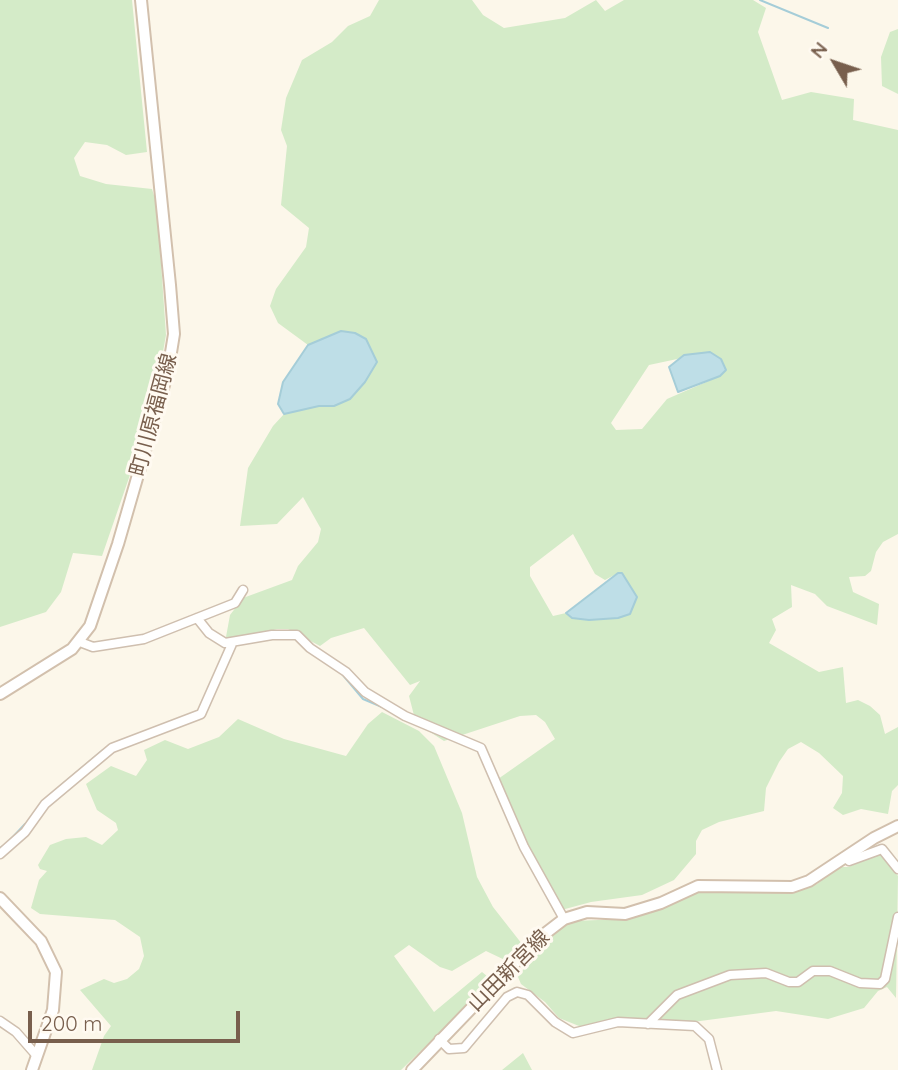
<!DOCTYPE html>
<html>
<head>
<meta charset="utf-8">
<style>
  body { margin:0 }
  #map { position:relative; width:898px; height:1070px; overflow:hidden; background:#fcf7ea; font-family:Quicksand,sans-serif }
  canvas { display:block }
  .north { position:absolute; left:800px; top:28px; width:70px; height:70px; -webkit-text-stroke:5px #fffaf1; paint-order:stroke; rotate:309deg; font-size:19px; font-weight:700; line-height:28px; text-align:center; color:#785f4d }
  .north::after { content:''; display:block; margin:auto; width:24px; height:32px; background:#785f4d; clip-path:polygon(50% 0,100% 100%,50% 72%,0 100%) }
  .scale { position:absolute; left:28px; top:1011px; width:212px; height:32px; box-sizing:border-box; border:4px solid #785f4d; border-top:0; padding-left:9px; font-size:21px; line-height:24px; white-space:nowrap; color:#785f4d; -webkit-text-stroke:5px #fffaf1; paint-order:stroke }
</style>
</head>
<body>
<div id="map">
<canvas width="898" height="1070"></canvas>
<div class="north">N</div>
<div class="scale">200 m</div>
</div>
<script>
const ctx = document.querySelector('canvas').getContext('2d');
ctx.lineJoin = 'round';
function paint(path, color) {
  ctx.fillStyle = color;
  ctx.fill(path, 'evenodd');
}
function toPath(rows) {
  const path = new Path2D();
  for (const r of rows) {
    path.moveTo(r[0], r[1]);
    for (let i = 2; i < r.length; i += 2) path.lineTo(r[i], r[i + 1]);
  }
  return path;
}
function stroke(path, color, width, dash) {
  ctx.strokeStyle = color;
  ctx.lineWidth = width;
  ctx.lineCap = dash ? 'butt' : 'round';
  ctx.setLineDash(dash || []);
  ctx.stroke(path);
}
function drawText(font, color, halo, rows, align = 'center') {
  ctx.font = font + ' Quicksand,"Noto Sans JP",sans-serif';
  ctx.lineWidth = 6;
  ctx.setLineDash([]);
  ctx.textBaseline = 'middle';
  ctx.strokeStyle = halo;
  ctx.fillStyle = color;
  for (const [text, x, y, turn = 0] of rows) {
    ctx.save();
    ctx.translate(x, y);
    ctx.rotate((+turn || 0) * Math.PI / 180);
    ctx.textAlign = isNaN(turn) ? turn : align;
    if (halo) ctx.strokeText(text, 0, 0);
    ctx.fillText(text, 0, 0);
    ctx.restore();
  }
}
const green = toPath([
  [0,0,132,0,147,152,126,155,107,145,85,142,74,158,80,176,106,184,152,189,157,205,166,335,157,385,142,440,102,556,73,553,61,592,46,612,0,627],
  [379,0,472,0,483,15,504,28,565,18,596,0,605,11,624,0,753,0,766,8,758,32,782,100,811,92,854,99,853,120,898,130,898,534,883,542,876,552,871,571,865,576,849,577,853,592,879,604,877,625,827,606,815,594,791,585,792,607,772,619,776,630,769,643,819,672,843,667,846,703,858,700,870,706,880,715,885,734,898,727,898,785,892,791,888,814,861,809,843,815,833,808,842,793,843,776,819,753,801,742,788,749,779,762,766,788,764,811,719,822,702,830,696,841,696,854,674,880,642,895,591,902,554,912,500,804,502,786,498,779,555,739,545,722,536,715,520,716,444,741,416,723,409,696,420,681,410,685,364,628,331,638,320,646,288,629,277,629,233,641,226,637,230,615,243,598,292,580,298,566,318,542,321,529,303,497,277,524,240,526,248,468,273,426,284,414,319,406,334,406,340,331,308,345,278,323,270,306,276,289,306,247,309,228,281,205,287,146,281,130,286,98,302,60,332,42,348,26,370,16],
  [710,352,720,376,667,399,642,429,616,430,611,423,649,365],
  [573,534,595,574,605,580,618,573,573,618,566,613,553,616,530,576,530,567],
  [898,29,898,94,882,86,881,57,890,32],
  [382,712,419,731,434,746,462,813,477,877,493,907,522,944,507,961,486,951,452,971,440,967,409,945,394,956,434,1012,482,972,493,981,401,1070,92,1070,104,1036,111,1026,80,990,104,979,114,983,127,979,139,969,144,956,140,937,115,920,40,914,31,908,39,880,47,871,40,869,38,865,50,845,66,839,86,837,102,845,118,830,116,823,97,810,86,784,111,766,136,776,147,760,144,750,165,740,188,749,219,737,238,719,284,739,346,756,368,724],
  [881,854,898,876,896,998,887,987,878,991,864,1008,828,1019,776,1011,685,1023,657,1019,615,1019,584,1028,559,1018,545,1002,521,984,518,977,538,948,551,935,573,921,623,919,671,904,694,893,793,893,817,884,839,867,848,867],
  [523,1053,532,1070,502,1070]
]);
const water = toPath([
  [341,331,355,333,366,339,377,362,365,382,350,399,334,406,319,406,284,414,278,404,283,382,308,345,341,331],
  [710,352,721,359,726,370,720,376,678,392,669,367,684,355,710,352],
  [618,573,622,573,637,597,630,614,618,618,589,620,572,618,566,613,618,573]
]);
const stream = toPath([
  [760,0,828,28],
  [302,646,320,659],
  [342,674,363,699,382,707],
  [59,787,103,750],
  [10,840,25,824],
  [0,848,6,844]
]);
const street = toPath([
  [197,618,209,633,225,643,272,635,297,635,310,648,346,672,365,692,405,716,481,748,524,847,564,919],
  [80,642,93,647,144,639,235,603,243,590],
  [0,854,25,832,45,804,112,748,201,714,232,644],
  [844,857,849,861,882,849,898,869],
  [0,1021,16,1032,37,1056],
  [648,1024,677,995,730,975,766,973,789,982,798,982,813,971,830,971,860,983,880,984,885,979,898,917],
  [439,1039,449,1049,464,1048,507,997,517,992,528,995,555,1022,573,1033,618,1022,695,1026,709,1039,717,1070]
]);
const secondary = toPath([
  [0,694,72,649,90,626,118,544,168,371,174,334,170,285,141,0],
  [0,898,41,941,56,972,53,1010,32,1070],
  [412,1070,538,939,564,919,587,912,625,914,661,903,698,886,792,887,809,881,874,838,898,826]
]);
const streetNames = [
  ["町川原福岡線",154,415,-75],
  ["山田新宮線",509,971,-45]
];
paint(green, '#d4ebc8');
paint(water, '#bedee7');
stroke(water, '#a5cdd8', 2);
stroke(stream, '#a5cdd8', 2);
stroke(street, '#cfbfaf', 11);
stroke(secondary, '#d2c0ad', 14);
stroke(street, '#fff', 8);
stroke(secondary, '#fff', 10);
drawText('21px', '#785f4d', '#fffaf1', streetNames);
</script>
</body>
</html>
